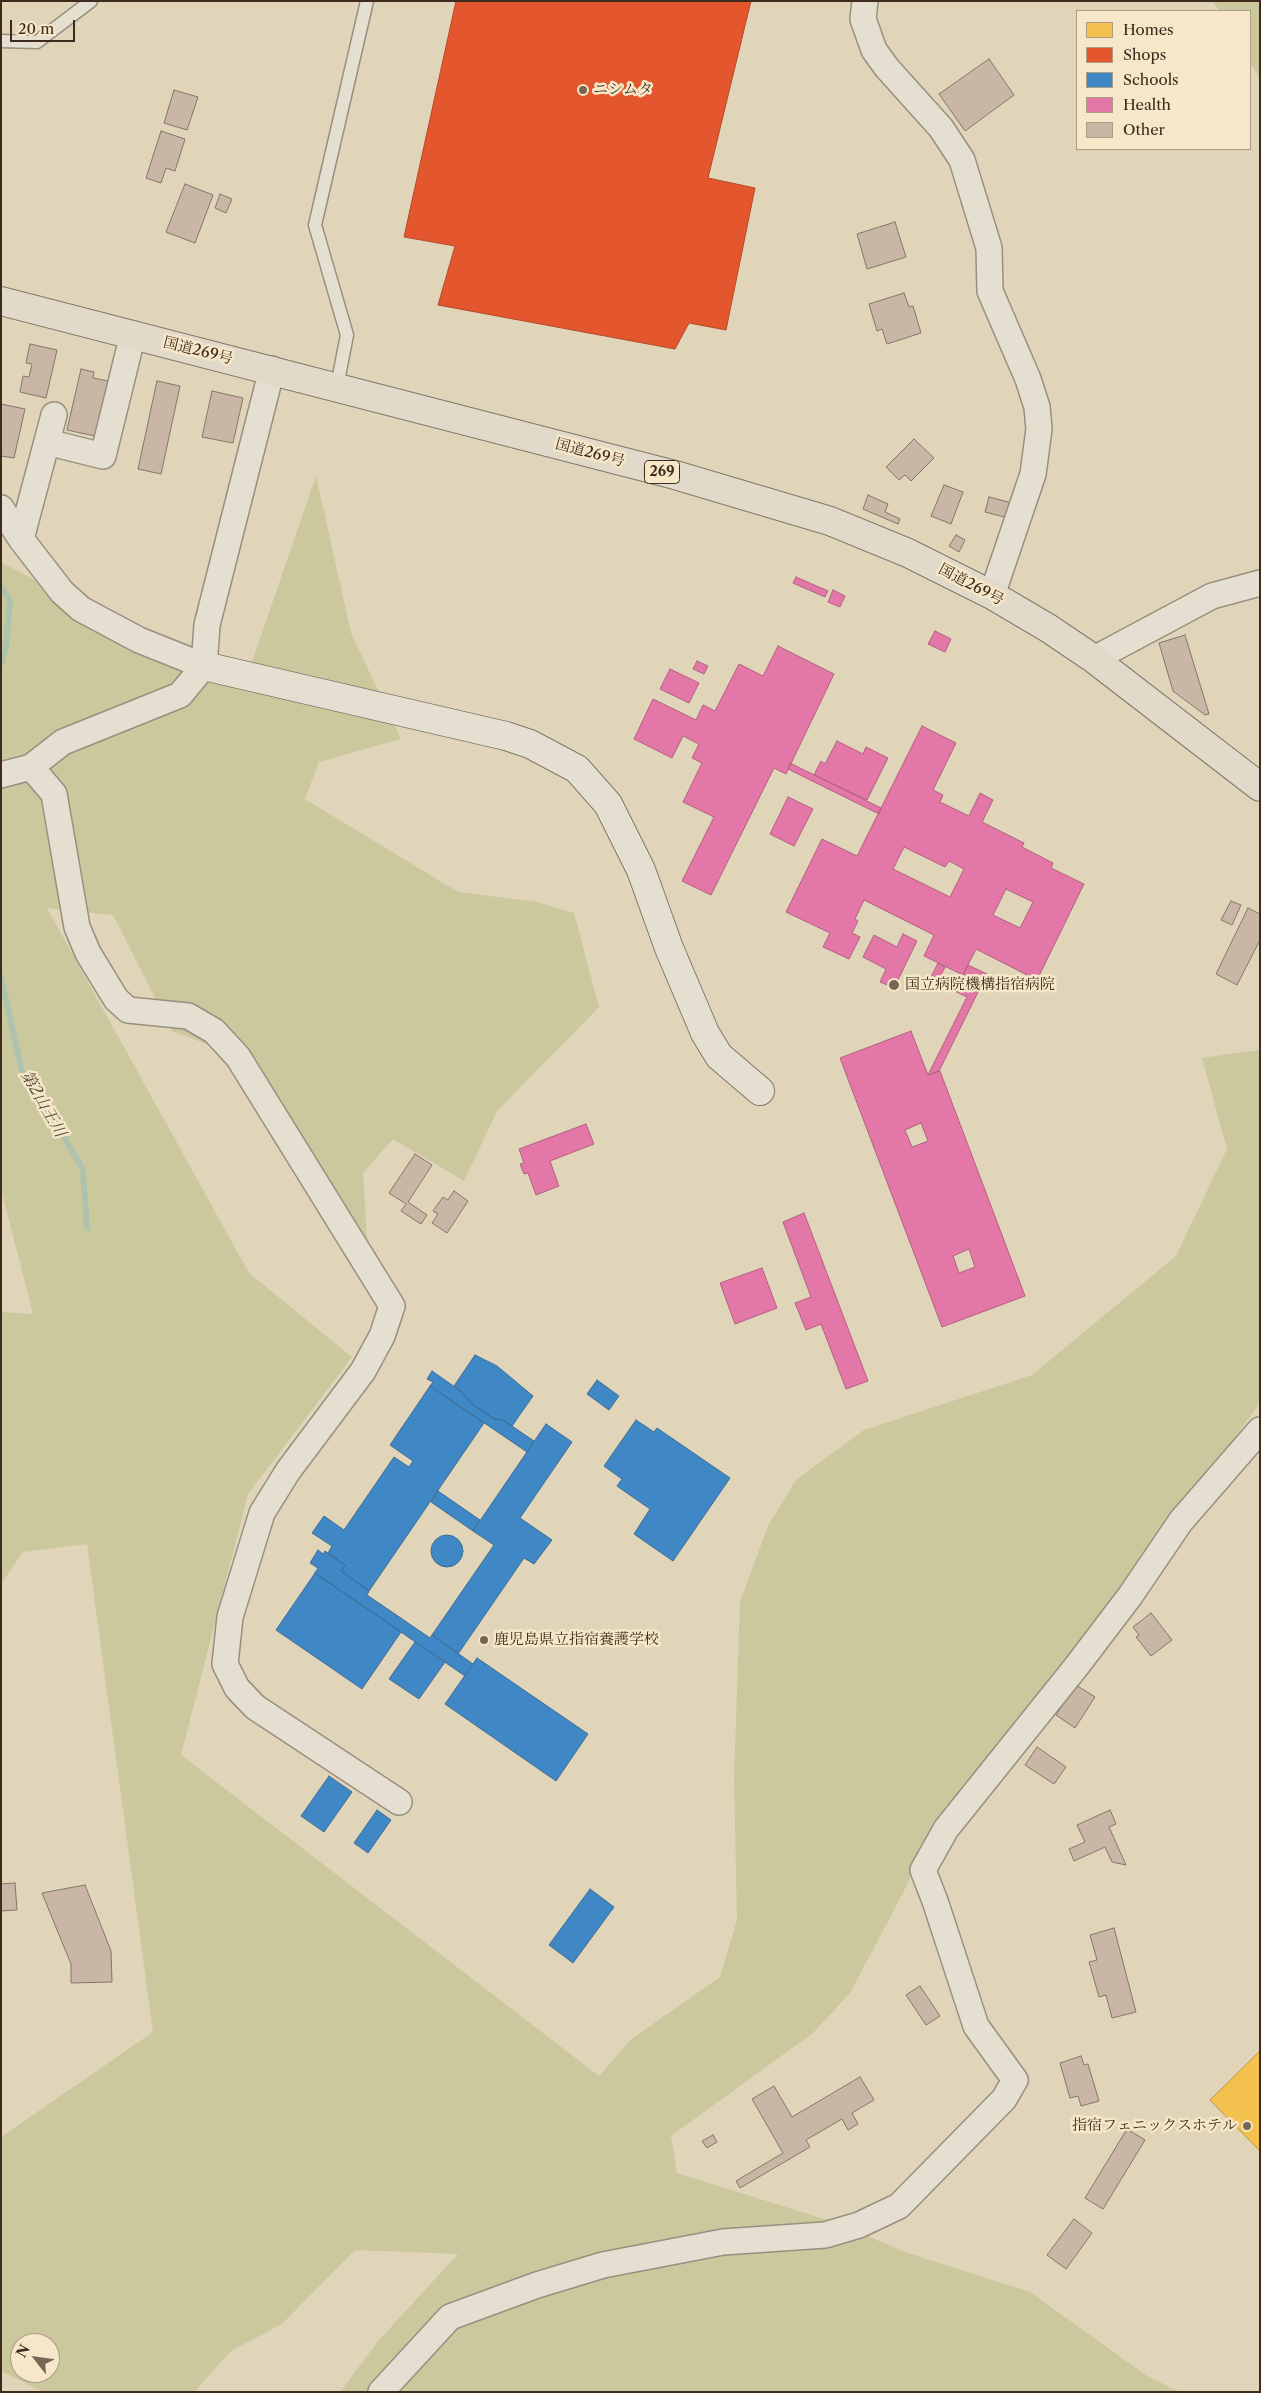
<!DOCTYPE html>
<html>
<head>
<meta charset="utf-8">
<style>
  body { margin:0 }
  #map { position:relative; width:1261px; height:2393px; overflow:hidden; background:#e0d4b9; font-family:"Libre Caslon Text",serif }
  canvas { display:block }
  .frame { position:absolute; inset:0; border:2px solid #3f2b1e; pointer-events:none }
  .legend { position:absolute; left:1076px; top:10px; width:175px; height:140px; box-sizing:border-box; background:#f5e7c7; border:1px solid #ac9c83; margin:0; padding:6px 9px; list-style:none; font-size:15px; color:#3f2b1e }
  .legend li { display:flex; align-items:center; gap:10px; height:25px }
  .legend b { width:25px; border:1px solid #ac9c83 }
  .north { position:absolute; left:10px; top:2333px; width:50px; height:50px; box-sizing:border-box; background:#f5e7c7; border:1px solid #ac9c83; border-radius:50%; rotate:300deg; font-size:14px; font-weight:700; line-height:20px; text-align:center; color:#3f2b1e }
  .north::after { content:''; display:block; margin:auto; width:18px; height:22px; background:#776654; clip-path:polygon(50% 0,100% 100%,50% 72%,0 100%) }
  .scale { position:absolute; left:10px; top:20px; width:65px; height:22px; box-sizing:border-box; border:2px solid #3f2b1e; border-top:0; padding-left:6px; font-size:15px; line-height:18px; white-space:nowrap; color:#3f2b1e; -webkit-text-stroke:4px #f5e7c7; paint-order:stroke }
</style>
</head>
<body>
<div id="map">
<canvas width="1261" height="2393"></canvas>
<div class="frame"></div>
<ul class="legend">
<li><b style="height:14px;background:#f2c14e"></b>Homes</li>
<li><b style="height:14px;background:#e4572e"></b>Shops</li>
<li><b style="height:14px;background:#3f88c5"></b>Schools</li>
<li><b style="height:14px;background:#e377a8"></b>Health</li>
<li><b style="height:14px;background:#cab6a4"></b>Other</li>
</ul>
<div class="north">N</div>
<div class="scale">20 m</div>
</div>
<script>
const ctx = document.querySelector('canvas').getContext('2d');
ctx.lineJoin = 'round';
function paint(path, color) {
  ctx.fillStyle = color;
  ctx.fill(path, 'evenodd');
}
function toPath(rows) {
  const path = new Path2D();
  for (const r of rows) {
    if (r.length === 3) {
      path.moveTo(r[0] + r[2], r[1]);
      path.arc(r[0], r[1], r[2], 0, 2 * Math.PI);
      continue;
    }
    path.moveTo(r[0], r[1]);
    for (let i = 2; i < r.length; i += 2) path.lineTo(r[i], r[i + 1]);
  }
  return path;
}
function stroke(path, color, width, dash) {
  ctx.strokeStyle = color;
  ctx.lineWidth = width;
  ctx.lineCap = dash ? 'butt' : 'round';
  ctx.setLineDash(dash || []);
  ctx.stroke(path);
}
function drawText(font, color, halo, rows, align = 'center') {
  ctx.font = font + ' "Libre Caslon Text","Noto Serif JP",serif';
  ctx.lineWidth = 5;
  ctx.setLineDash([]);
  ctx.textBaseline = 'middle';
  ctx.strokeStyle = halo;
  ctx.fillStyle = color;
  for (const [text, x, y, turn = 0] of rows) {
    ctx.save();
    ctx.translate(x, y);
    ctx.rotate((+turn || 0) * Math.PI / 180);
    ctx.textAlign = isNaN(turn) ? turn : align;
    if (halo) ctx.strokeText(text, 0, 0);
    ctx.fillText(text, 0, 0);
    ctx.restore();
  }
}
const green = toPath([
  [1213,1,1260,1,1260,78,1250,63,1250,11,1219,11],
  [316,476,351,633,401,739,319,762,305,799,458,892,537,902,574,913,599,1007,497,1111,464,1181,393,1139,363,1173,367,1239,349,1239,226,1051,172,1031,113,915,47,908,249,1273,352,1357,248,1494,181,1755,599,2076,630,2040,720,1977,737,1920,734,1777,740,1602,768,1526,796,1480,864,1430,1032,1375,1176,1256,1227,1149,1202,1058,1260,1050,1260,1403,1106,1613,929,1834,906,1887,850,1993,813,2033,671,2136,677,2173,837,2223,905,2252,1030,2292,1147,2376,1180,2392,340,2392,379,2340,458,2254,355,2250,282,2324,231,2351,194,2392,43,2392,1,2371,1,2137,153,2032,87,1544,23,1552,1,1584,1,1312,33,1314,1,1189,1,562,242,691],
  [20,2343,50,2343,50,2373,20,2373]
]);
const homes = toPath([
  [1260,2051,1260,2151,1210,2100,1260,2051]
]);
const shops = toPath([
  [456,1,751,1,708,178,755,188,726,330,689,323,675,349,438,305,455,246,404,237,456,1]
]);
const schools = toPath([
  [475,1355,497,1366,533,1396,512,1426,503,1420,494,1419,471,1403,462,1392,454,1386,475,1355],
  [432,1371,462,1392,471,1403,494,1419,503,1420,534,1441,527,1452,430,1386,433,1382,427,1379,432,1371],
  [597,1380,619,1396,609,1410,587,1394,597,1380],
  [430,1386,484,1423,369,1591,341,1571,345,1565,328,1553,332,1546,312,1533,324,1516,344,1530,394,1457,409,1467,413,1461,390,1445,430,1386],
  [636,1420,654,1432,657,1428,730,1478,673,1561,634,1534,650,1509,617,1486,622,1479,604,1466,636,1420],
  [546,1424,572,1442,520,1518,552,1540,534,1564,524,1558,458,1654,432,1635,494,1545,473,1531,546,1424],
  [438,1491,480,1520,473,1531,431,1502,438,1491],
  [447,1551,16],
  [318,1550,323,1554,325,1551,345,1565,341,1571,369,1591,367,1595,430,1638,432,1635,473,1664,465,1676,315,1573,318,1568,310,1563,318,1550],
  [315,1573,401,1632,362,1689,276,1630,315,1573],
  [415,1642,445,1662,419,1699,389,1679,415,1642],
  [477,1658,588,1734,556,1781,445,1704,477,1658],
  [329,1776,352,1792,324,1832,301,1816,329,1776],
  [377,1810,391,1820,368,1853,354,1843,377,1810],
  [590,1889,614,1907,573,1963,549,1945,590,1889]
]);
const health = toPath([
  [796,577,828,591,825,597,793,583,796,577],
  [833,590,845,596,840,607,828,602,833,590],
  [935,631,951,639,945,652,928,644,935,631],
  [778,646,834,674,786,774,774,768,711,895,682,881,714,817,683,802,702,763,692,758,699,744,683,736,672,758,634,739,653,699,696,720,703,705,715,711,739,664,763,676,778,646],
  [697,661,708,666,704,674,693,669,697,661],
  [670,669,699,683,689,703,660,689,670,669],
  [922,726,956,743,933,790,943,795,940,802,969,816,980,793,993,800,982,822,1024,843,1022,847,1053,863,1051,868,1084,884,1037,980,976,949,963,975,924,956,934,935,864,900,855,919,858,921,852,933,860,937,849,959,823,947,830,933,786,912,822,839,857,856,922,726],
  [904,847,945,867,949,861,964,869,950,897,893,869,904,847],
  [1006,889,1033,902,1020,928,993,915,1006,889],
  [837,741,863,754,866,747,888,758,867,800,814,775,821,761,825,764,837,741],
  [790,763,881,808,879,814,788,769,790,763],
  [788,797,813,809,794,846,770,834,788,797],
  [903,934,917,941,894,988,880,982,886,969,863,957,874,935,897,947,903,934],
  [938,963,945,967,941,975,970,989,974,981,963,975,968,965,987,974,939,1071,928,1075,967,997,930,979,938,963],
  [911,1031,928,1075,940,1071,1025,1296,942,1327,840,1058,911,1031],
  [921,1123,928,1141,912,1147,905,1130,921,1123],
  [969,1249,975,1267,959,1273,953,1256,969,1249],
  [586,1124,594,1144,550,1161,559,1186,536,1195,528,1173,524,1174,520,1164,524,1163,519,1149,586,1124],
  [804,1213,868,1381,846,1389,821,1324,806,1330,795,1303,811,1297,783,1222,804,1213],
  [762,1268,777,1308,735,1324,720,1283,762,1268]
]);
const stream = toPath([
  [1,587,10,601,6,645,1,664],
  [1,977,22,1073,62,1133,83,1170,87,1228]
]);
const building = toPath([
  [989,59,1014,95,965,131,939,94,989,59],
  [174,90,198,97,187,130,164,123,174,90],
  [161,131,185,139,175,171,166,168,161,183,146,178,161,131],
  [185,184,213,195,195,243,166,232,185,184],
  [220,194,232,199,226,213,215,208,220,194],
  [895,222,906,257,867,269,857,234,895,222],
  [904,293,909,307,913,306,921,333,887,344,882,329,877,331,869,304,904,293],
  [30,344,57,350,46,398,20,392,23,376,29,377,32,364,26,363,30,344],
  [81,369,94,372,93,378,108,381,95,436,67,430,81,369],
  [157,381,180,386,161,474,138,469,157,381],
  [212,391,243,398,233,443,202,437,212,391],
  [1,404,25,409,14,458,1,456,1,404],
  [914,439,934,458,911,481,905,475,899,480,886,467,914,439],
  [944,485,963,492,951,524,931,516,944,485],
  [868,495,888,504,885,512,900,519,898,524,863,509,868,495],
  [989,497,1012,503,1008,518,985,512,989,497],
  [956,535,965,540,959,552,949,546,956,535],
  [1185,635,1209,714,1205,715,1173,691,1159,643,1185,635],
  [1231,901,1241,905,1232,925,1221,920,1231,901],
  [1248,908,1260,914,1260,940,1237,985,1216,974,1248,908],
  [415,1154,432,1165,408,1202,427,1215,421,1224,401,1211,406,1204,389,1193,415,1154],
  [454,1191,468,1201,447,1233,432,1223,438,1214,433,1211,443,1197,448,1200,454,1191],
  [1151,1613,1172,1640,1151,1656,1136,1637,1139,1635,1133,1627,1151,1613],
  [1076,1685,1095,1697,1075,1728,1056,1715,1076,1685],
  [1037,1747,1066,1767,1054,1784,1025,1765,1037,1747],
  [1110,1810,1116,1824,1109,1827,1126,1865,1112,1862,1105,1847,1074,1861,1069,1849,1085,1842,1077,1825,1110,1810],
  [15,1883,17,1910,1,1911,1,1884,15,1883],
  [85,1885,111,1951,112,1982,71,1983,71,1964,42,1893,85,1885],
  [1114,1928,1136,2012,1112,2018,1106,1995,1099,1997,1089,1962,1097,1960,1090,1935,1114,1928],
  [920,1986,940,2016,926,2025,906,1995,920,1986],
  [1081,2056,1084,2065,1088,2064,1099,2101,1081,2106,1078,2096,1070,2098,1060,2063,1081,2056],
  [860,2077,874,2100,852,2113,858,2124,848,2130,842,2119,806,2140,810,2147,740,2188,736,2181,783,2153,752,2099,774,2086,792,2117,860,2077],
  [1127,2129,1145,2140,1103,2209,1085,2198,1127,2129],
  [713,2135,717,2142,707,2148,702,2141,713,2135],
  [1074,2219,1092,2233,1066,2269,1047,2255,1074,2219]
]);
const lane = toPath([
  [1,41,37,42,91,1],
  [337,386,347,335,315,225,367,1]
]);
const street = toPath([
  [865,1,863,19,874,50,887,68,941,128,962,160,989,248,990,291,1028,379,1037,407,1039,429,1033,474,992,595],
  [47,442,103,456,133,334],
  [1,508,21,539,62,592,81,609,139,640,204,666],
  [21,539,54,415],
  [1094,659,1212,596,1260,583],
  [31,767,54,794,77,927,88,953,116,999,128,1010,188,1016,214,1031,238,1057,392,1306,382,1336,363,1371,288,1471,262,1513,230,1617,225,1664,237,1688,255,1707,399,1802],
  [1,775,31,767,63,742,180,695,204,666,207,625,272,369],
  [381,2392,450,2317,537,2285,603,2265,723,2242,825,2235,859,2225,899,2206,1004,2099,1015,2080,976,2026,935,1901,923,1870,946,1829,1076,1667,1130,1596,1181,1521,1260,1430]
]);
const secondary = toPath([
  [204,666,506,736,530,744,577,769,608,804,641,870,669,948,705,1033,719,1056,760,1091]
]);
const highway = toPath([
  [1,301,675,475,830,521,908,553,992,595,1048,628,1094,659,1260,787]
]);
const markers = [
  [583,90,5,"#776654"],
  [894,985,6,"#776654"],
  [484,1640,5,"#776654"],
  [1247,2126,5,"#776654"]
];
const shields = [
  [662,472,35]
];
const shieldNames = [
  ["269",662,472]
];
const poiNames = [
  ["ニシムタ",593,90],
  ["国立病院機構指宿病院",905,985],
  ["鹿児島県立指宿養護学校",494,1640],
  ["指宿フェニックスホテル",1237,2126,"right"]
];
const streetNames = [
  ["国道269号",198,351,14],
  ["国道269号",590,453,15],
  ["国道269号",971,585,28]
];
const waterNames = [
  ["第2山王川",43,1104,60]
];
paint(green, '#ccc89e');
paint(homes, '#f2c14e');
stroke(homes, '#bc9440', 1);
paint(shops, '#e4572e');
stroke(shops, '#b24a29', 1);
paint(schools, '#3f88c5');
stroke(schools, '#3f6c93', 1);
paint(health, '#e377a8');
stroke(health, '#b2607f', 1);
stroke(stream, '#afc2ae', 6);
paint(building, '#cab6a4');
stroke(building, '#81786a', 1);
stroke(lane, '#988f7f', 15);
stroke(street, '#988f7f', 28);
stroke(secondary, '#81786a', 30);
stroke(highway, '#81786a', 30);
stroke(lane, '#e5dfd2', 12);
stroke(street, '#e5dfd2', 25);
stroke(secondary, '#e5dfd2', 28);
stroke(highway, '#e1daca', 28);
for (const [x, y, r, color] of markers) {
  const dot = new Path2D();
  dot.arc(x, y, r, 0, 2 * Math.PI);
  ctx.fillStyle = color;
  ctx.fill(dot);
  stroke(dot, '#f5e7c7', 2);
}
for (const [x, y, w] of shields) {
  const box = new Path2D();
  box.roundRect(x - w / 2, y - 11.5, w, 23, 4);
  ctx.fillStyle = '#f5e7c7';
  ctx.fill(box);
  stroke(box, '#3f2b1e', 1);
}
drawText('bold 14px', '#3f2b1e', null, shieldNames);
drawText('15px', '#3f2b1e', '#f5e7c7', poiNames, 'left');
drawText('15px', '#3f2b1e', '#f5e7c7', streetNames);
drawText('italic 16px', '#564f41', '#f5e7c7', waterNames);
</script>
</body>
</html>
